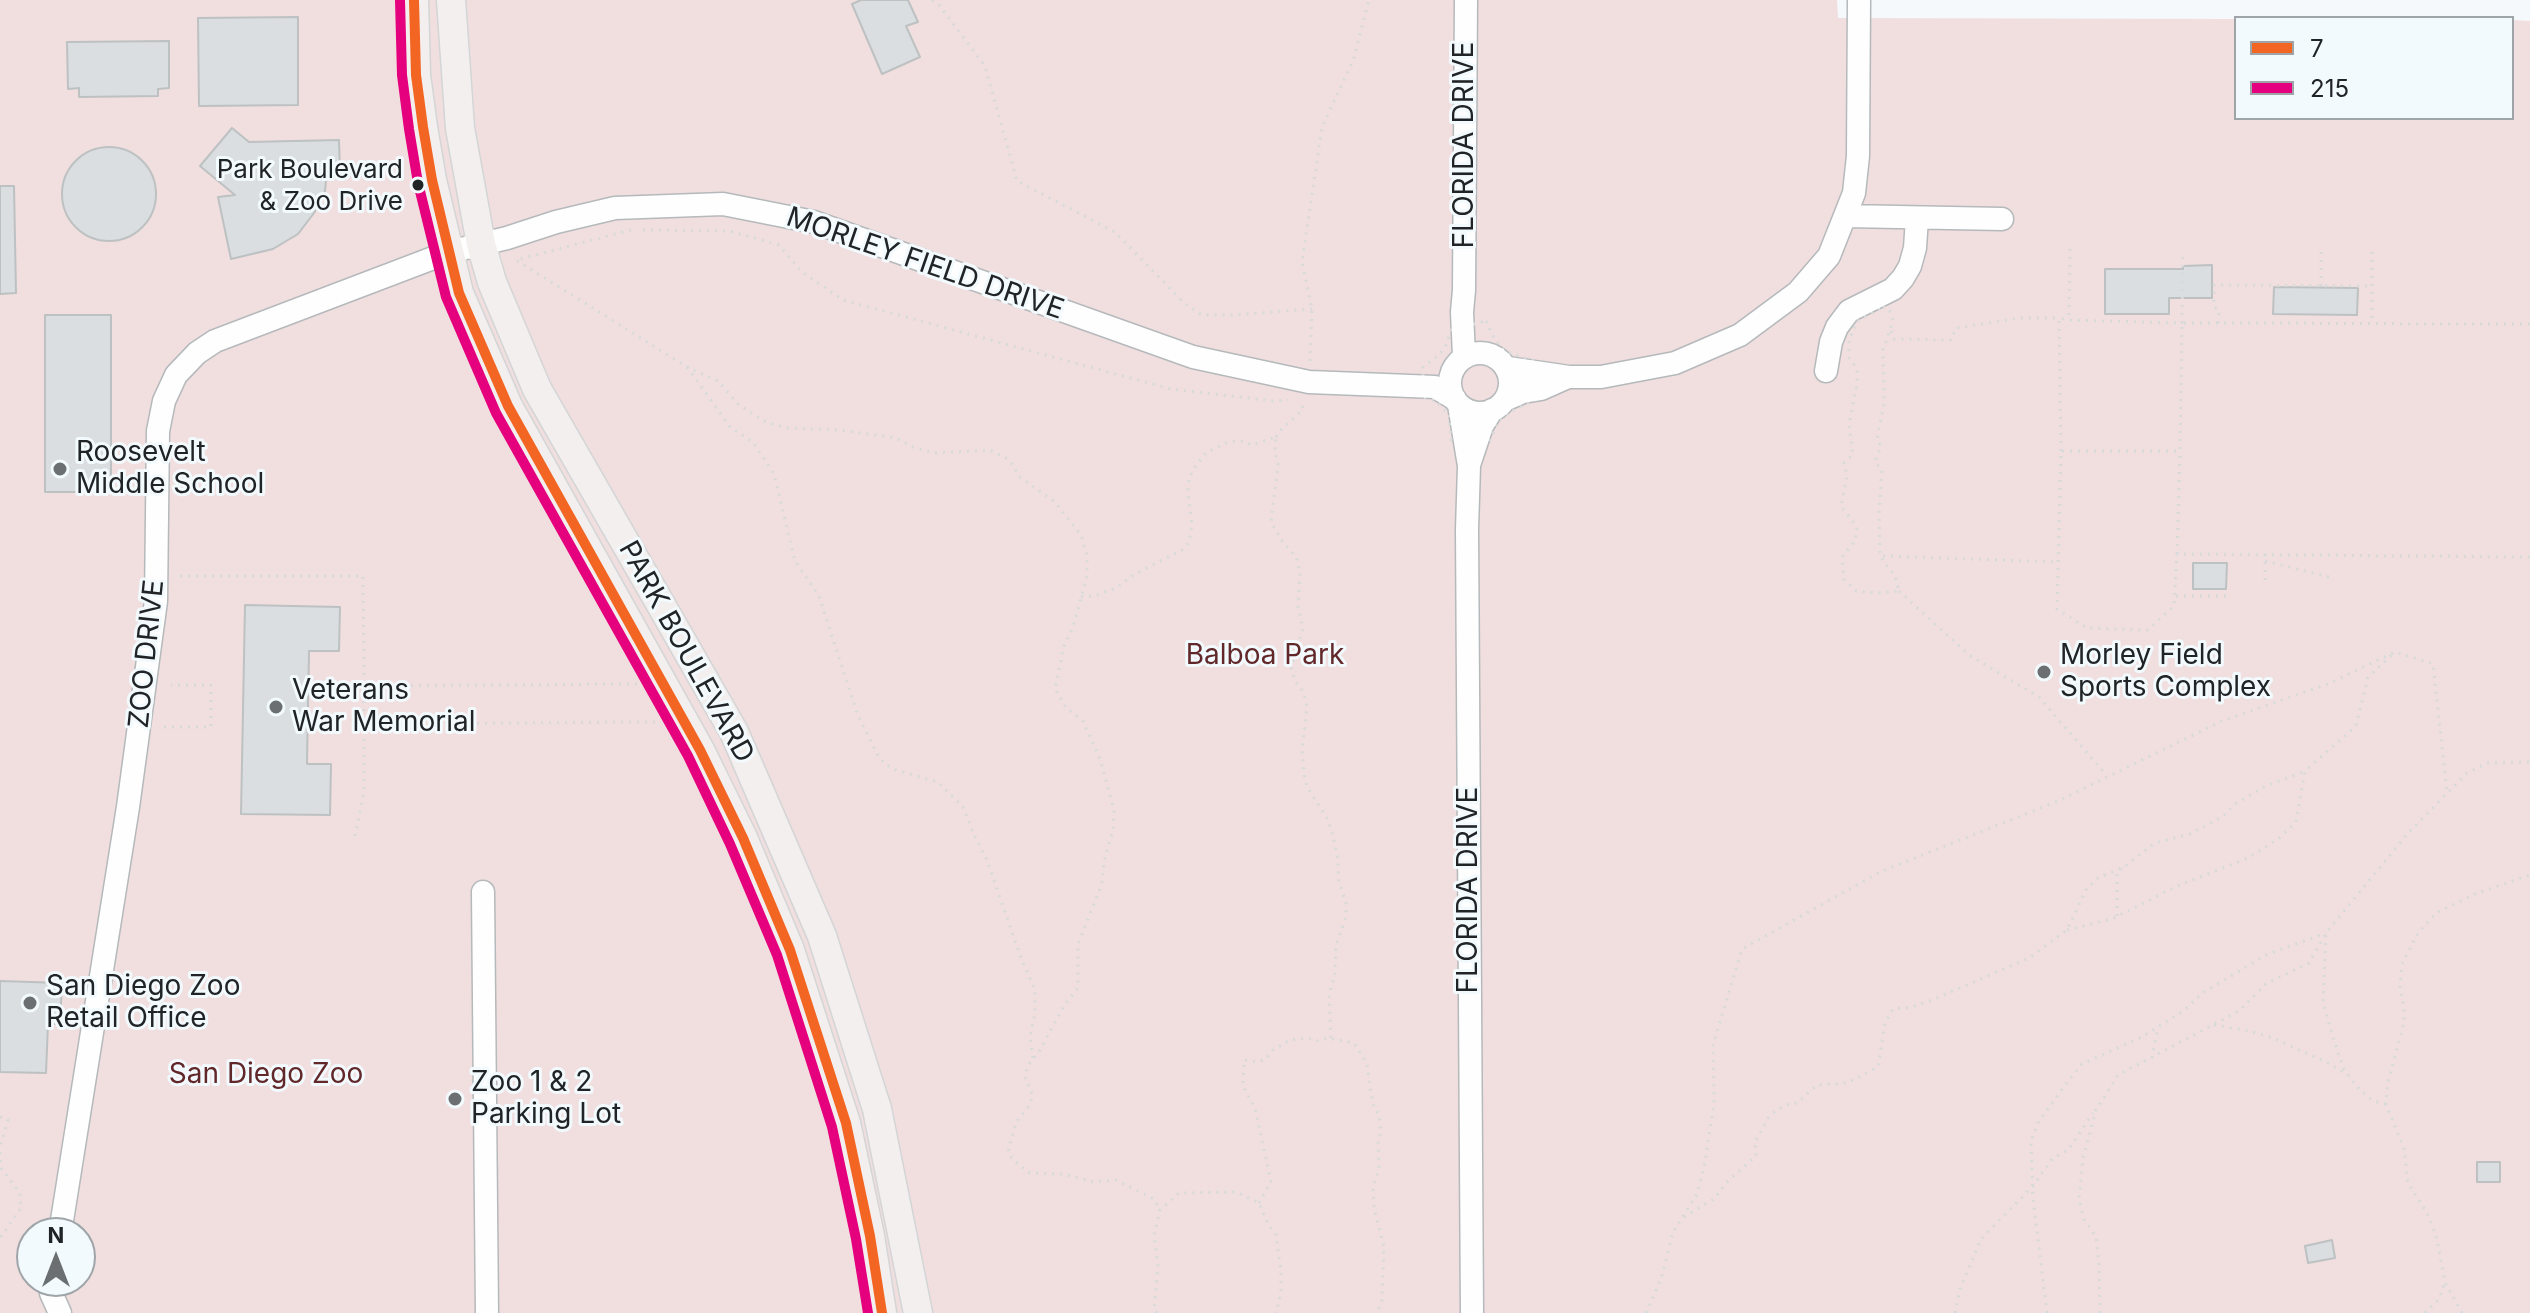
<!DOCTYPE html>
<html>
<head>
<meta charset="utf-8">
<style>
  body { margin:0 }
  #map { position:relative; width:2530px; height:1313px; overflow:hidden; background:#f5f9fb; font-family:Inter,sans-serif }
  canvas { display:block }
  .legend { position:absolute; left:2234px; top:16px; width:280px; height:104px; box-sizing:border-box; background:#f2fafe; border:2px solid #9ea4a8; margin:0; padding:10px 14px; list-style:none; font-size:24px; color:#212426 }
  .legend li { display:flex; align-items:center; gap:16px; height:40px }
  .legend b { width:40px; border:2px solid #9ea4a8 }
  .north { position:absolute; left:16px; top:1217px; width:80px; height:80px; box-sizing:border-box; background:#f2fafe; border:2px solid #9ea4a8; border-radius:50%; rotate:0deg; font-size:22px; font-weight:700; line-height:32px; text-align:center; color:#212426 }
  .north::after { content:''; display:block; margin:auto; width:28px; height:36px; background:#6b6f71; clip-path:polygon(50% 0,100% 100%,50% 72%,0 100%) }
</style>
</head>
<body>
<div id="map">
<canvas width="2530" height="1313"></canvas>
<ul class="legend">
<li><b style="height:10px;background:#f26522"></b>7</li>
<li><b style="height:10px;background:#e5007d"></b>215</li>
</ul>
<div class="north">N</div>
</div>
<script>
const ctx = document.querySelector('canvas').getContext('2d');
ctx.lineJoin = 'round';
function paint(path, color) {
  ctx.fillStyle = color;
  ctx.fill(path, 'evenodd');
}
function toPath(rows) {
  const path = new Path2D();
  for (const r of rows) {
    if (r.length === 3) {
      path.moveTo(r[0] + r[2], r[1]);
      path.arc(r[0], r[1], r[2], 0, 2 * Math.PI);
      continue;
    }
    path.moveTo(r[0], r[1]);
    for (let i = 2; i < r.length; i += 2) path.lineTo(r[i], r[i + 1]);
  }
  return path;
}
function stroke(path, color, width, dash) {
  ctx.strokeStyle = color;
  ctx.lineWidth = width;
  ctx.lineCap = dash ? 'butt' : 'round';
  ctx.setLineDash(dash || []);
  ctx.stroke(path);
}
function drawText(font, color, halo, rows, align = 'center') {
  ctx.font = font + ' Inter,sans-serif';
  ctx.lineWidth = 6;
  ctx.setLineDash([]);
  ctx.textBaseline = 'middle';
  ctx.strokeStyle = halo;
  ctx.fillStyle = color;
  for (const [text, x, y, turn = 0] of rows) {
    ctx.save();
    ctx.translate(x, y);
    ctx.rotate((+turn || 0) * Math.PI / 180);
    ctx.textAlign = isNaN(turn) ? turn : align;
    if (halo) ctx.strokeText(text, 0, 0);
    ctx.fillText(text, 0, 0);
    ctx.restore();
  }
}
const green = toPath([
  [0,0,1837,0,1838,18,2236,19,2236,118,2512,118,2512,20,2530,21,2530,1313,0,1313],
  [32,1233,80,1233,80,1281,32,1281]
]);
const building = toPath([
  [861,0,908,0,918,22,906,26,920,57,882,74,852,4,861,0],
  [298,17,298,105,199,106,198,18,298,17],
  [169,41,169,88,158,89,158,96,79,97,79,88,68,89,67,42,169,41],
  [232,128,249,142,339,140,340,171,327,171,325,191,314,213,298,234,273,249,231,259,218,197,235,195,200,166,232,128],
  [109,194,47],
  [0,186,14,186,16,293,0,294,0,186],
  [2212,265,2212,298,2169,298,2169,314,2105,314,2105,269,2183,269,2183,266,2212,265],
  [2274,287,2358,288,2357,315,2273,314,2274,287],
  [45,315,111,315,111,492,45,492,45,315],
  [2193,563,2227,563,2226,589,2193,589,2193,563],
  [245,605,340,607,339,651,309,651,307,764,331,764,330,815,241,814,245,605],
  [0,981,62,983,60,1024,48,1024,46,1073,0,1072,0,981],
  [2477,1162,2500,1162,2500,1182,2477,1182,2477,1162],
  [2332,1240,2335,1258,2308,1263,2305,1246,2332,1240]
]);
const path = toPath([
  [932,0,939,5,985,66,1017,181,1115,232,1184,303,1202,315,1234,315,1312,309],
  [631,230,516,260,687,367,718,381,739,405,766,422,786,428,840,430,896,438,915,448,935,453,990,450,1009,460,1020,477,1055,502,1081,535,1087,555,1087,576,1073,627,1064,646,1055,689,1066,708,1083,721,1100,759,1114,810,1113,830,1104,861,1102,884,1078,944,1078,988,1065,1004,1040,1050,1027,1067,1025,1077,1033,1096,1029,1106,1016,1122,1008,1152,1014,1161,1030,1173,1063,1174,1094,1182,1116,1180,1154,1199,1160,1210],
  [643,230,729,231,779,245,802,272,843,300,1171,389,1273,401,1288,400],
  [2070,249,2069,320,2182,323,2183,252],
  [2321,252,2321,286],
  [2372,252,2372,323],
  [1883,307,1889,309,1893,321,1883,350,1884,404,1877,439,1881,446,1875,462,1882,470,1879,511,1880,552,1883,561,1895,576,1899,591,1877,593,1856,591,1844,579,1842,557,1855,541,1857,527,1841,506,1847,476,1844,463,1853,454,1849,425,1857,384,1857,369,1849,358,1849,340,1857,321,1883,307],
  [1486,321,1495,340,1507,352,1540,363,1541,397,1508,413,1499,420,1489,442,1451,440,1449,414,1436,401,1423,397,1423,367,1439,355,1446,345,1451,330,1486,321],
  [2218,323,2219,310,2214,307,2214,285,2372,286],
  [2530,324,2182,323,2180,451,2061,451,2057,609,2087,628,2148,630,2174,606,2177,554,2530,557],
  [1891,331,1894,339,1951,340,1956,328,2020,318,2059,318],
  [1310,361,1312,309,1302,262,1322,127,1353,61,1369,0],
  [687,367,731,428,753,442,774,474,795,561,819,596,857,713,877,754,885,764,896,770,938,782,963,807,976,839,987,860,1021,958,1035,990,1035,1014,1030,1036,1033,1059],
  [1276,437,1280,431,1302,410,1303,404],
  [2061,451,2059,318,2069,320],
  [2177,554,2180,451],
  [2265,554,2265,580],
  [1883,556,2059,562],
  [2265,561,2333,578],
  [180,576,363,576,364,684],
  [1899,591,1969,655,2039,697,2107,776],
  [2176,596,2228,596],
  [1081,597,1094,596,1116,588,1135,574,1184,549,1189,542,1192,525,1188,494,1189,478,1197,464,1207,452,1228,442,1244,441,1251,445,1276,437,1275,451,1278,465,1271,522,1282,541,1296,557,1300,572,1298,607,1303,629,1291,667,1295,681,1304,693,1307,707,1302,750,1304,774,1307,787,1327,818,1332,832,1337,854,1339,882,1346,903,1346,917,1336,945,1335,974,1329,995,1331,1039],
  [637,684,364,686,364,724,657,722],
  [164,727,211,727,211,685,171,685],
  [355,836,364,792,364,724],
  [2117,916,2117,874,2122,869],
  [2067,930,2112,919,2175,887,2250,857,2278,839,2296,822,2305,771,2356,726,2368,677,2393,654],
  [2214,1025,2250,1031,2273,1038,2326,1062,2348,1075],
  [2152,1058,2158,1027],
  [2386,1104,2373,1101,2356,1086,2344,1069,2337,1050,2323,1003,2326,933,2409,832,2467,773,2487,763,2530,762],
  [0,1117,8,1120,0,1147],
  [0,1152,1,1168,20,1193,21,1208,0,1238],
  [1259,1203,1271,1182,1255,1108,1243,1086,1244,1060,1257,1062,1266,1059,1273,1050,1290,1040,1309,1038,1316,1041,1327,1038,1354,1043,1367,1063,1370,1088,1374,1108,1379,1114,1381,1132,1378,1140,1379,1168,1373,1187,1374,1208,1384,1247,1382,1300,1377,1313],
  [1684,1217,1714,1199,1726,1183,1756,1156,1755,1142,1770,1115,1785,1105,1797,1103,1817,1085,1847,1083,1878,1067,1885,1023,1893,1009,1912,1007,1932,1000,2029,958,2067,930,2087,888,2098,878,2124,867,2155,843,2190,834,2222,817,2235,804,2264,787,2305,771],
  [1157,1313,1154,1309,1158,1266,1154,1236,1160,1210,1179,1193,1236,1192,1259,1203,1268,1224,1276,1235,1281,1271,1281,1292,1276,1313],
  [1646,1313,1661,1279,1673,1232,1697,1194,1704,1168,1714,1103,1713,1045,1742,949,1880,872,2058,801,2222,721,2328,684,2395,652,2433,664,2447,793],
  [1955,1313,1960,1289,1981,1239,2033,1186,2052,1159,2069,1149,2093,1113],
  [2047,1313,2033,1198,2031,1141,2039,1121,2066,1084,2082,1064,2142,1037,2183,1011,2204,992,2268,954,2326,933],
  [2100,1313,2099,1263,2096,1237,2084,1219,2079,1200,2083,1158,2096,1110,2118,1075,2239,1011,2267,983,2309,963,2326,933],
  [2425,1313,2439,1299,2445,1282],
  [2462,1313,2445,1282,2436,1235,2427,1213,2408,1183,2404,1149,2386,1104,2388,1082,2404,1023,2404,1007,2400,987,2402,964,2418,933,2436,913,2475,894,2530,875]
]);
const minor = toPath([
  [1846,216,2002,219],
  [1480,383,30],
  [1464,356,1462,312,1464,290,1466,0],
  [1508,368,1569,377,1601,377,1675,363,1740,335,1798,292,1829,256,1854,193,1858,156,1859,0],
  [1826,371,1831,342,1837,327,1849,311,1893,289,1903,278,1910,266,1915,248,1917,218],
  [1507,399,1523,392,1541,389,1568,377],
  [1459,405,1469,466,1467,529,1472,1313],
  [1469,465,1482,426,1492,410],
  [483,892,487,1313],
  [60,1233,128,807,156,601,158,431,164,401,176,375,197,353,215,341,449,252,507,238,556,222,615,208,723,204,814,222,1193,357,1309,382,1435,387,1455,399],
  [53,1281,51,1293,60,1313]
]);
const major = toPath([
  [414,0,416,75,423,127,432,180,459,293,508,406,700,750,743,838,790,950,846,1123,870,1236,882,1313],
  [451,0,460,128,481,244,492,282,537,389,734,732,822,936,877,1109,918,1313]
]);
const bus1 = toPath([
  [414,0,416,75,423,127,432,180,459,293,508,406,700,750,743,838,790,950,846,1123,870,1236,882,1313]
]);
const bus2 = toPath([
  [400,0,402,75,409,129,418,183,446,297,496,413,688,756,730,844,777,955,832,1127,856,1239,868,1313]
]);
const markers = [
  [418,185,7,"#212426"],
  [60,469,8,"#6b6f71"],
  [2044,672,8,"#6b6f71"],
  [276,707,8,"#6b6f71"],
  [30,1003,8,"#6b6f71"],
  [455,1099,8,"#6b6f71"]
];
const busNames = [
  ["Park Boulevard",403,170],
  ["& Zoo Drive",403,202]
];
const streetNames = [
  ["FLORIDA DRIVE",1465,145,-90],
  ["MORLEY FIELD DRIVE",925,264,19],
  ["PARK BOULEVARD",686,652,61],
  ["ZOO DRIVE",147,654,-84],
  ["FLORIDA DRIVE",1469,890,-90]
];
const poiNames = [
  ["Roosevelt",76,453],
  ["Middle School",76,485],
  ["Morley Field",2060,656],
  ["Sports Complex",2060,688],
  ["Veterans",292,691],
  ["War Memorial",292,723],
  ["San Diego Zoo",46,987],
  ["Retail Office",46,1019],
  ["Zoo 1 & 2",471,1083],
  ["Parking Lot",471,1115]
];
const parkNames = [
  ["Balboa Park",1265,656],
  ["San Diego Zoo",266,1075]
];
paint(green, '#f1dfdf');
paint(building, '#dbdee0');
stroke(building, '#bdc1c2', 2);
stroke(minor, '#b5b9bb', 25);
stroke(major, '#d3d5d6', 31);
stroke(path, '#d8dada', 3, [2, 6]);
stroke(minor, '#fefefe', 22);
stroke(major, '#f4efef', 28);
stroke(bus1, '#f26522', 10);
stroke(bus2, '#e5007d', 10);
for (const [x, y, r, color] of markers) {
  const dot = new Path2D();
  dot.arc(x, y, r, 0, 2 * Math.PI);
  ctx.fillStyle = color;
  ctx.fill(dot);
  stroke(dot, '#f2fafe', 3);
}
drawText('26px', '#212426', '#f2fafe', busNames, 'right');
drawText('28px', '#212426', '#f2fafe', streetNames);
drawText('28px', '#212426', '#f2fafe', poiNames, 'left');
drawText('28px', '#622729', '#f2fafe', parkNames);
</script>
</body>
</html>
